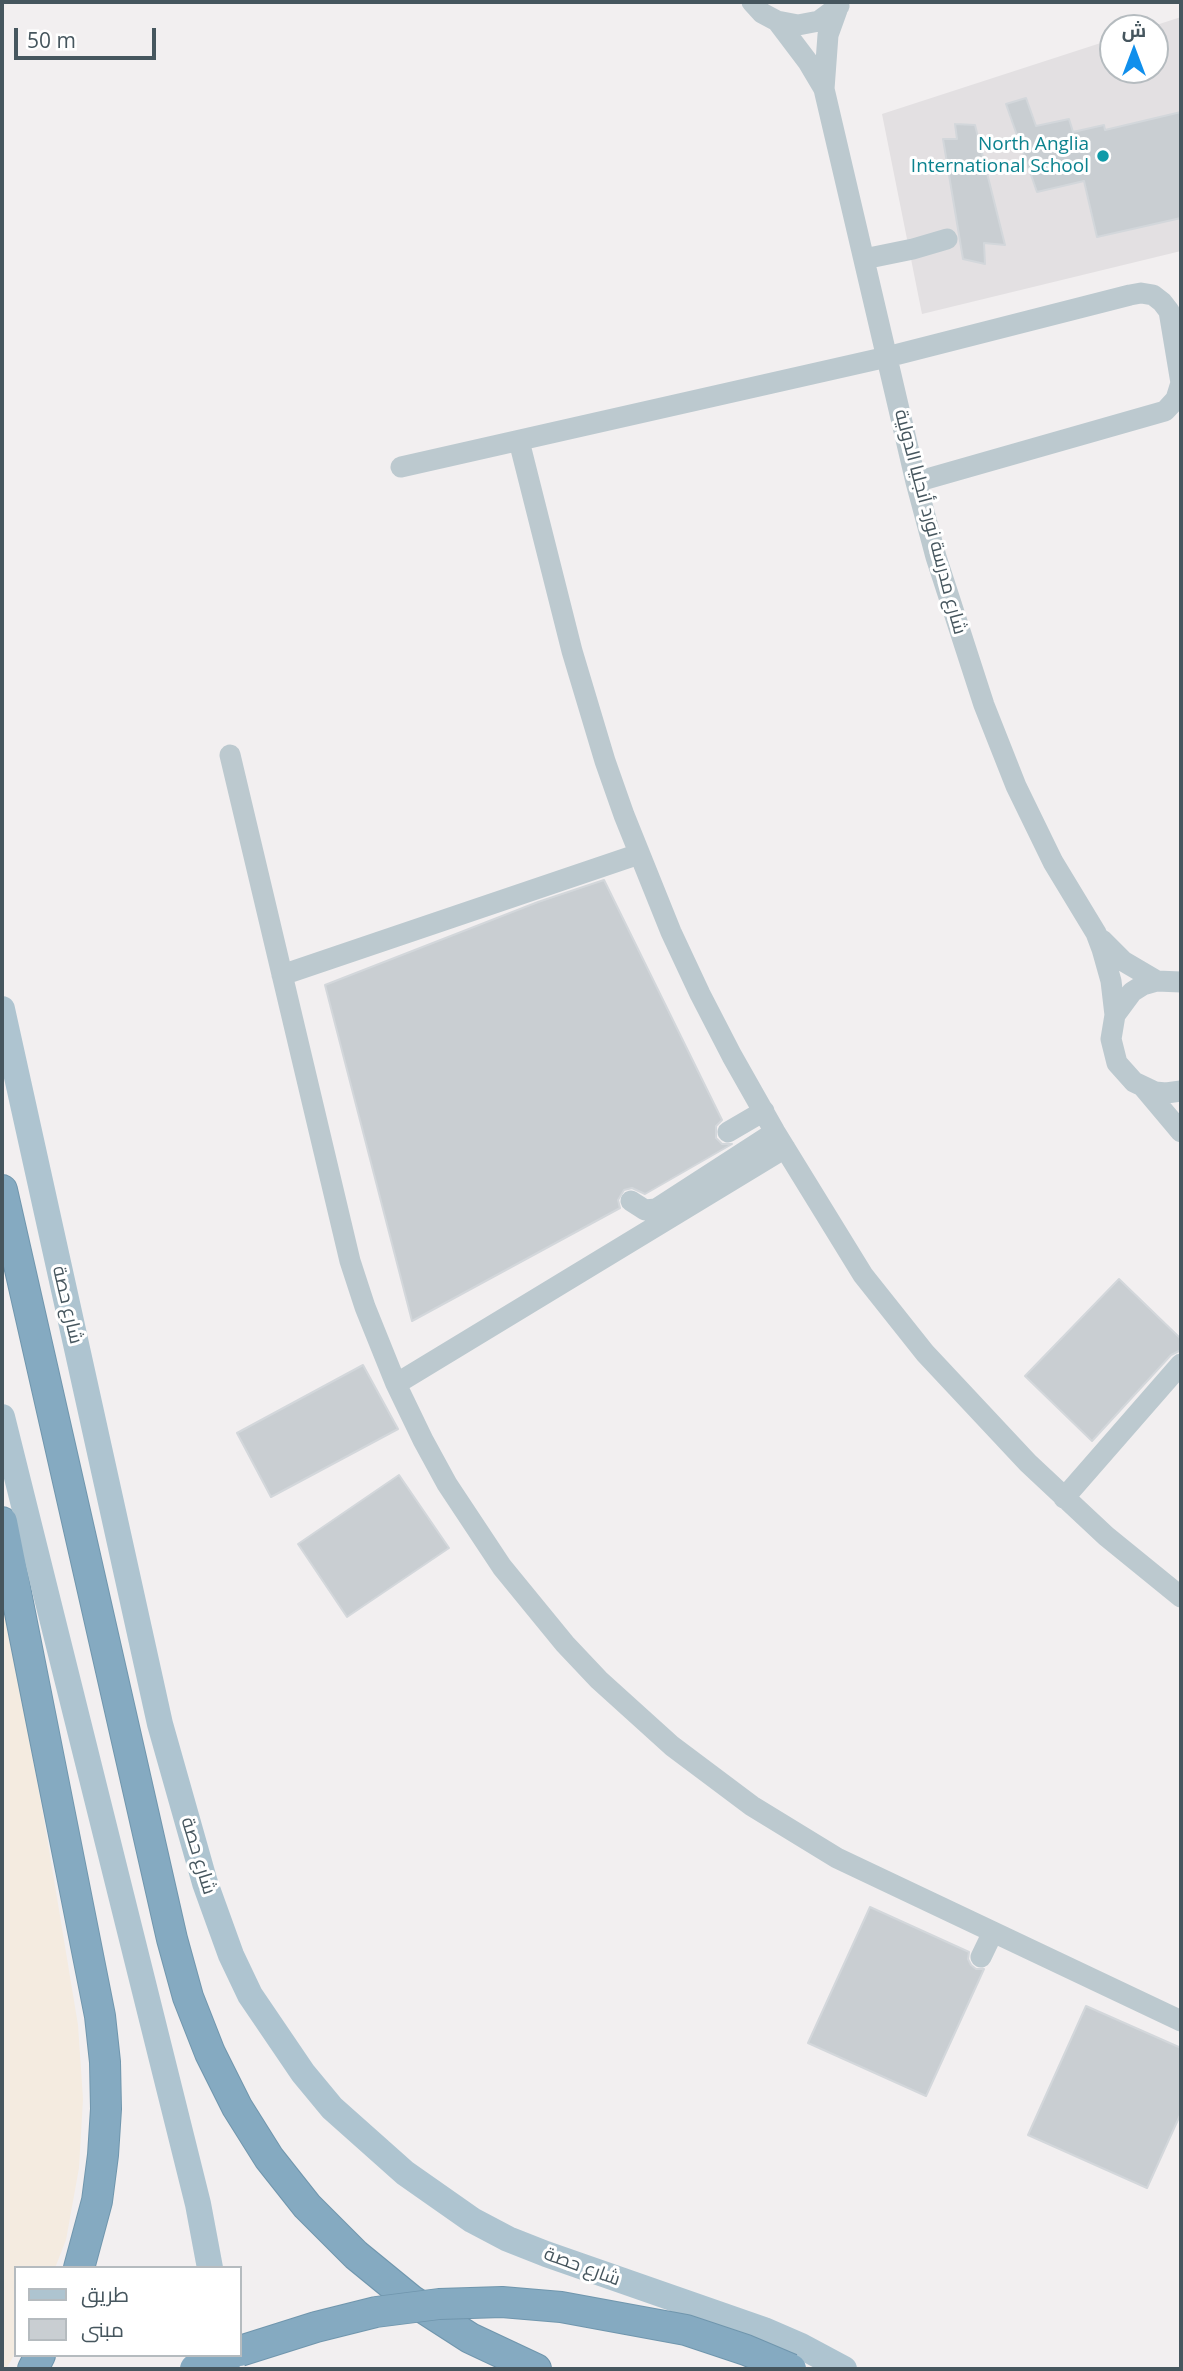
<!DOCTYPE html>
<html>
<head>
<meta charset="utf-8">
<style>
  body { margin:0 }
  #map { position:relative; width:1183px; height:2371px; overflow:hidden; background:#f2eff0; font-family:"Open Sans",Cairo,sans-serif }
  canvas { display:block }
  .frame { position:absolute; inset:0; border:4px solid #46565e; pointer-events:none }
  .legend { position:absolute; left:14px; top:2266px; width:228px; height:91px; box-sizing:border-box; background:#fff; border:2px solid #b5bbbf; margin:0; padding:9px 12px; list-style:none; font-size:21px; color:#46565e }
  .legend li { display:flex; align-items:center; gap:14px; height:35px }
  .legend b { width:35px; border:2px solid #b5bbbf }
  .north { position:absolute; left:1099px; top:14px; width:70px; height:70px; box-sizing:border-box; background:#fff; border:2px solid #b5bbbf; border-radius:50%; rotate:0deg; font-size:19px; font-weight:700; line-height:28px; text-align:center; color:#46565e }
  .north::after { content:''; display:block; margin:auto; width:24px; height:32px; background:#108fec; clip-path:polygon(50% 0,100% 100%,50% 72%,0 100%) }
  .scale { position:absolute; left:14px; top:28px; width:142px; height:32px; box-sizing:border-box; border:4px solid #46565e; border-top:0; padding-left:9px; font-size:21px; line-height:24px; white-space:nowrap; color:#46565e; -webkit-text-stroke:5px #fff; paint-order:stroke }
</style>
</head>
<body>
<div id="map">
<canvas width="1183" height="2371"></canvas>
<div class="frame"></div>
<ul class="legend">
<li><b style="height:9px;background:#aec4d0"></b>طريق</li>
<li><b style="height:19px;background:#c9ced2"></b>مبنى</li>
</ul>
<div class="north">ش</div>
<div class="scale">50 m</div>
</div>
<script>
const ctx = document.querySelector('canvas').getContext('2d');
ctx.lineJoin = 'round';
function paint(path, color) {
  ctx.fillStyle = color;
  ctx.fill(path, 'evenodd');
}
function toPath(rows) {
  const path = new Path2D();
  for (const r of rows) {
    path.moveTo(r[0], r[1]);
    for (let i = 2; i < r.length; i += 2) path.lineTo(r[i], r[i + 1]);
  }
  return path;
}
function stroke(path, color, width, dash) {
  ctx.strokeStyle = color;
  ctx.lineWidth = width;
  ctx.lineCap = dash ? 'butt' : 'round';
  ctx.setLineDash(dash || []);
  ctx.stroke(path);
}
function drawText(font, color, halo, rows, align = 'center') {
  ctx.font = font + ' "Open Sans",Cairo,sans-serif';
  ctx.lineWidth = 6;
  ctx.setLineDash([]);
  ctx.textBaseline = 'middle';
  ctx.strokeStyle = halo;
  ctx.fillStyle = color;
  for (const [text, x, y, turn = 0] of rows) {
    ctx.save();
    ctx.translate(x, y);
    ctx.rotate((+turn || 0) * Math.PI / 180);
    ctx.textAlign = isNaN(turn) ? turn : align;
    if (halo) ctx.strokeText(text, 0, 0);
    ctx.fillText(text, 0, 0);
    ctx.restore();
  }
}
const education = toPath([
  [1181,17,1181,251,922,314,882,114,1113,39,1113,70,1155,70,1155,28,1147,28]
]);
const sand = toPath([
  [2,1595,43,1813,78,2025,83,2099,79,2168,66,2240,55,2268,16,2268,16,2352,6,2369,2,2369]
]);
const building = toPath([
  [1026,98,1036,126,1069,119,1073,132,1104,125,1105,130,1181,112,1181,218,1097,237,1084,181,1037,192,1006,104,1026,98],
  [955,124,975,125,1005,245,984,243,985,264,963,259,943,139,957,139,955,124],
  [604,880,722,1120,716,1126,716,1138,722,1144,732,1144,645,1194,632,1188,624,1190,618,1200,620,1208,412,1321,325,985,538,902,604,880],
  [1119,1279,1181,1339,1181,1350,1171,1355,1092,1441,1025,1376,1119,1279],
  [363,1365,398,1429,271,1497,237,1433,363,1365],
  [399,1475,449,1548,347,1617,298,1544,399,1475],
  [870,1907,969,1952,968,1959,971,1965,976,1969,984,1969,926,2096,808,2043,870,1907],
  [1086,2006,1181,2048,1181,2113,1147,2188,1028,2135,1086,2006]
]);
const minor = toPath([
  [752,2,762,13,777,21,798,25,819,21,839,6],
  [837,10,828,35,824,89,916,482,936,557,984,705,1016,786,1053,862,1096,933,1102,949,1111,981,1115,1015],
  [777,21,808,62,824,89],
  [864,259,913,249,947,239],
  [519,441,572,651,605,761,624,815,671,932,700,994,732,1056,775,1132,863,1275,925,1353,1028,1463,1106,1536,1181,1597],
  [401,467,887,357,1130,295,1141,293,1153,295,1162,302,1169,311,1181,383,1176,399,1165,411,916,482],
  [230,755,350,1261,365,1307,396,1384,423,1440,447,1484,502,1567,565,1644,599,1680,672,1746,752,1806,837,1858,1181,2021],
  [1102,940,1123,961,1157,981],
  [282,975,639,854],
  [1181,982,1157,981,1143,985,1132,992,1115,1015,1111,1039,1117,1063,1134,1082,1155,1092,1166,1093,1181,1091],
  [1144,1088,1181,1132],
  [728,1132,764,1111],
  [631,1201,645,1210,656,1209,775,1132],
  [396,1384,785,1148],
  [1064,1498,1181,1364],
  [981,1957,993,1932]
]);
const major = toPath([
  [2,1009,160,1724,205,1883,231,1955,250,1995,303,2073,332,2108,405,2173,472,2220,508,2239,546,2254,764,2330,801,2346,844,2369],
  [2,1417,198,2204,210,2268]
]);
const highway = toPath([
  [2,1190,172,1939,188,1997,210,2053,237,2107,269,2158,307,2206,356,2255,411,2300,470,2338,536,2369],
  [2,1522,100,2016,105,2062,106,2109,103,2155,97,2201,79,2268],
  [33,2369,40,2355]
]);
const highwayBridge = toPath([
  [240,2351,316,2327,376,2312,439,2304,502,2302,561,2307,686,2330,746,2350,791,2369],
  [195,2369,230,2355]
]);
const markers = [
  [1103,156,7,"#0f9aa8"]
];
const cultureNames = [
  ["North Anglia",1089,145],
  ["International School",1089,167]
];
const streetNames = [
  ["شارع مدرسة نورد أنجليا الدولية",930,522,75],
  ["شارع حصة",67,1305,77],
  ["شارع حصة",198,1856,73],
  ["شارع حصة",582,2267,20]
];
paint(education, '#e3e0e2');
paint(sand, '#f4ebe0');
paint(building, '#c9ced2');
stroke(building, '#d3d7db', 2);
stroke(highway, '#7096ad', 32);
stroke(minor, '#bcc9cf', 21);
stroke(major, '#aec4d0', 26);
stroke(highway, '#85aac1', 30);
stroke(highwayBridge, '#7096ad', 32, []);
stroke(highwayBridge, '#85aac1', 30);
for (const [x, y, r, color] of markers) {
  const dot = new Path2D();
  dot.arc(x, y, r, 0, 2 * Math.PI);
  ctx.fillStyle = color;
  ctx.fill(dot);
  stroke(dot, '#fff', 2.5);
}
drawText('19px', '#0d838f', '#fff', cultureNames, 'right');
drawText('19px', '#46565e', '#fff', streetNames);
</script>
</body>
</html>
